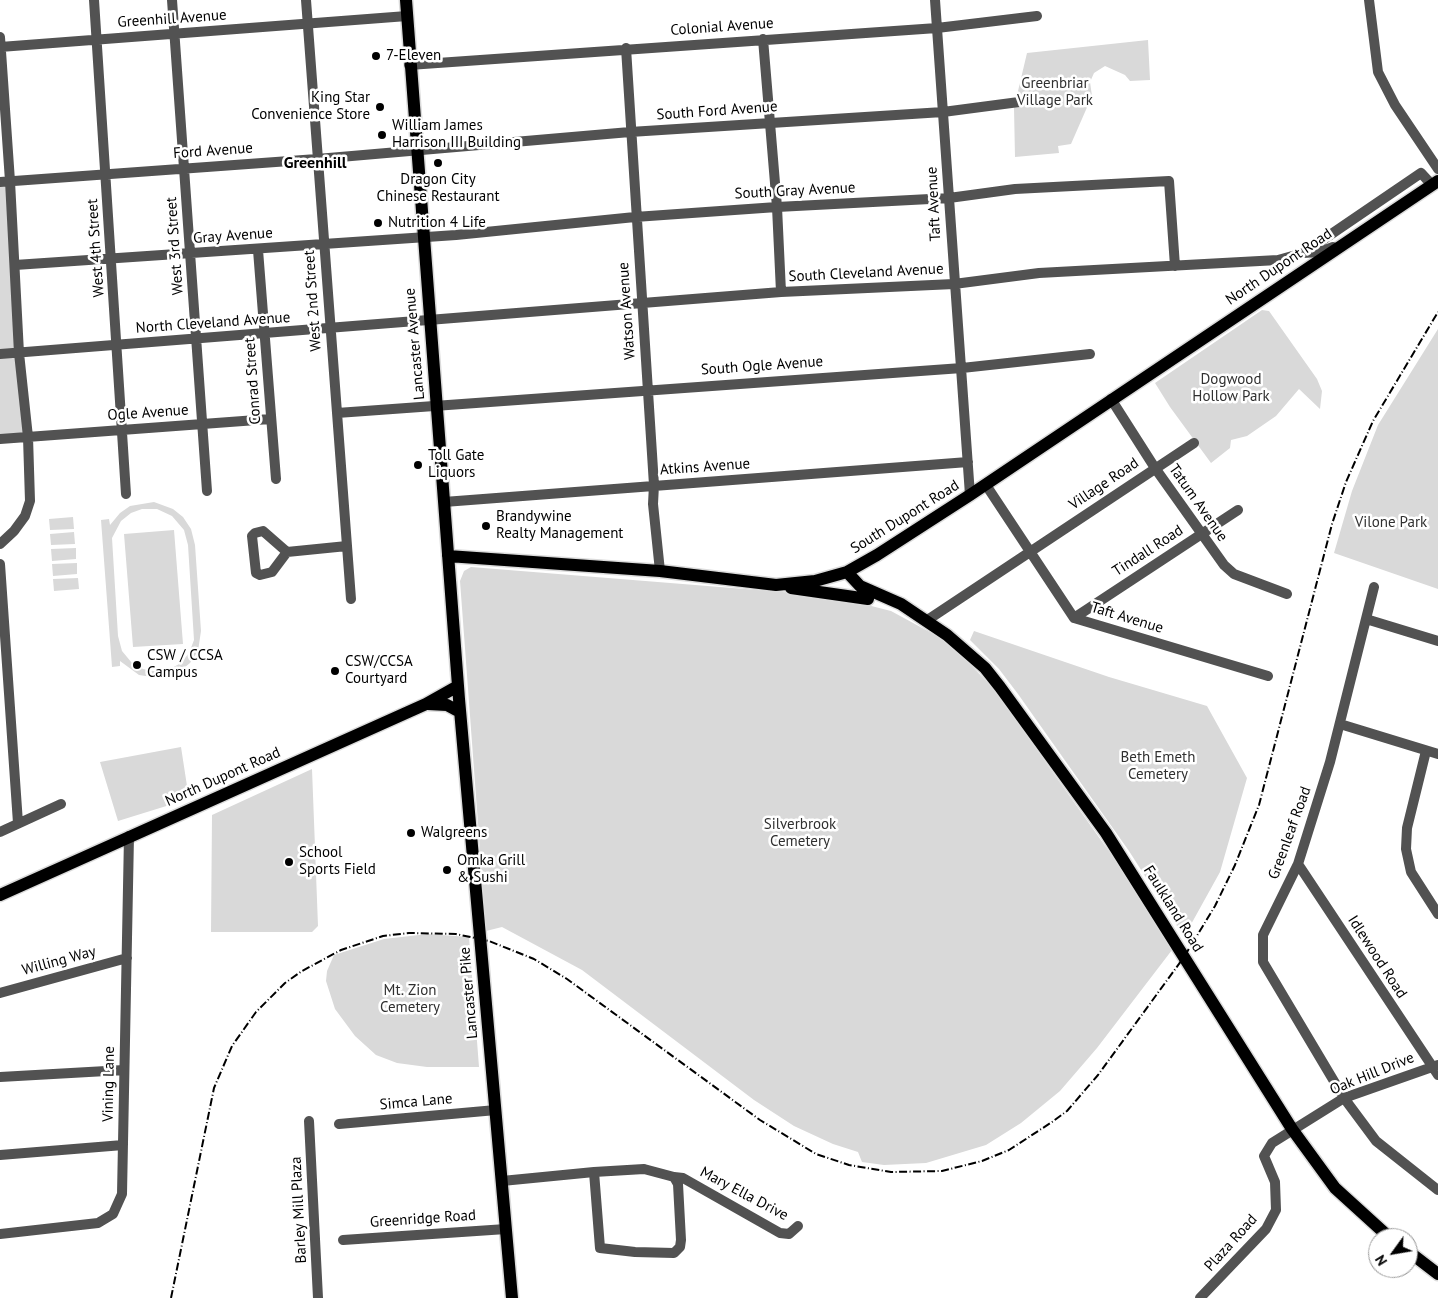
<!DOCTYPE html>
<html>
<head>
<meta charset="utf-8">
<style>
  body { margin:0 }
  #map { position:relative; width:1438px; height:1298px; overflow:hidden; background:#fff; font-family:"PT Sans",sans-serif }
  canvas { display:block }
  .north { position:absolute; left:1368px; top:1228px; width:50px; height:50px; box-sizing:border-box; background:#fff; border:1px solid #999; border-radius:50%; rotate:238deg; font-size:14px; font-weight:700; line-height:20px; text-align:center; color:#000 }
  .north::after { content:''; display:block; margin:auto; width:18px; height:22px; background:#000; clip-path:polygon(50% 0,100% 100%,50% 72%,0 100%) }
</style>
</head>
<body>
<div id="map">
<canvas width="1438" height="1298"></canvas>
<div class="north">N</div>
</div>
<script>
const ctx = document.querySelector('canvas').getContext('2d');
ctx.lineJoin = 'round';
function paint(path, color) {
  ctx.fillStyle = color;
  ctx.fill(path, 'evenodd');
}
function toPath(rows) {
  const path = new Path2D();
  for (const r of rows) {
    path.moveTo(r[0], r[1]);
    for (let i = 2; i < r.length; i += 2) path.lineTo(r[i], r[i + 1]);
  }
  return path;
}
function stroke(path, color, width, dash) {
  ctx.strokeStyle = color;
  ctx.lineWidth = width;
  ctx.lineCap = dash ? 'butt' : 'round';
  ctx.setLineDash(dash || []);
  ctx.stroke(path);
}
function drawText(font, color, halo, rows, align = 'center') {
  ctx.font = font + ' "PT Sans",sans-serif';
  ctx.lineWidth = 5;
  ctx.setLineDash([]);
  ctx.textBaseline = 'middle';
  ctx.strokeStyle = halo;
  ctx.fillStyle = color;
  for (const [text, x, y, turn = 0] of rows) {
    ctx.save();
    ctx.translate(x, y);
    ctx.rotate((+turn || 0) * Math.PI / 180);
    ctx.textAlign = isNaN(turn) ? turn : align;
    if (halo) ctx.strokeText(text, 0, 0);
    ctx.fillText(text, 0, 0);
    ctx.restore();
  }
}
const green = toPath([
  [1148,40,1150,80,1130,81,1125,75,1105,66,1094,73,1090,82,1092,96,1071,144,1058,146,1059,153,1015,157,1014,108,1027,53],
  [10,181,28,437,0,439,0,182],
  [1262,310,1269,311,1317,379,1322,391,1320,409,1299,389,1276,416,1247,436,1231,440,1230,448,1211,463,1170,407,1155,383],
  [1438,329,1438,589,1334,553,1352,491,1378,425],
  [154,502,173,509,183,517,191,529,195,545,201,631,198,651,190,663,179,672,159,678,139,675,120,661,120,666,112,667,101,520,109,519,110,525,120,513,130,506],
  [142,509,157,509,172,516,184,530,188,545,194,640,189,653,181,663,170,669,158,672,143,669,132,663,122,651,118,636,112,538,121,521,131,513],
  [73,517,74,529,50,530,49,519],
  [174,530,183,644,133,647,124,534],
  [74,532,75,544,51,545,50,534],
  [76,548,76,559,52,561,51,549],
  [77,563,77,574,53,576,52,564],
  [471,567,832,596,891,611,937,636,959,653,992,687,1113,857,1172,950,1097,1048,1060,1091,1021,1123,986,1145,926,1163,884,1165,862,1162,858,1152,833,1144,794,1126,754,1100,582,970,502,927,486,931,460,581,464,571],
  [78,578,79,589,54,591,53,579],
  [974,631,1109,677,1207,706,1247,778,1220,872,1184,937,1129,851,1018,694,999,669,970,640],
  [181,747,189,799,118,821,100,762],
  [312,769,318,926,312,932,211,932,212,815],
  [428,934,469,937,479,1067,427,1067,397,1063,376,1055,355,1036,335,1009,326,981,327,971,334,955,384,939]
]);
const minor = toPath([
  [94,0,126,494],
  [172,0,207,491],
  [306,0,351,599],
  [935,0,970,495],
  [1369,0,1378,72,1395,105,1438,169],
  [0,37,10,181,19,353,28,437,30,501,25,516,14,531,0,544],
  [763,39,777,207,781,292],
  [0,47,407,16],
  [626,48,654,485,653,504,660,571],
  [409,65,937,28,1037,16],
  [0,182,317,159,630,132,943,112,1019,102],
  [258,250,276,479],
  [1305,252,1421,173,1432,185],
  [15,265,456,235,635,217,777,207,949,198,1015,189,1169,181,1175,266],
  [0,354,781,292,954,284,1039,273,1278,260,1303,253,1320,252,1333,247],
  [1111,399,1155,468,1224,565,1234,574,1287,594],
  [337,413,962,368,1090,354],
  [0,439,270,419],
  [986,485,1074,618,1268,676],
  [444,502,968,462],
  [287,552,263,531,255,533,252,536,256,573,260,575,272,572,287,552,347,546],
  [0,564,18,823],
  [1374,587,1330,762,1298,864,1263,935,1263,962,1344,1098,1376,1141,1438,1190],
  [1074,618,1238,510],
  [1366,619,1438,641],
  [926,621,1194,443],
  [1340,724,1438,754],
  [1426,751,1407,828,1406,849,1411,872,1438,914],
  [0,832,61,804],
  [1298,864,1438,1075],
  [0,993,127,958],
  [0,1077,124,1070],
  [309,1121,318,1298],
  [339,1124,496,1110],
  [0,1155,123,1145],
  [644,1169,674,1177,678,1184,681,1240,680,1247,674,1253,635,1252,600,1248,594,1172,644,1169],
  [674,1177,683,1178,780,1233,789,1234,798,1226],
  [502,1181,594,1172],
  [0,1234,98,1223,113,1214,122,1194,129,836],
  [343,1240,506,1229],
  [1200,1298,1266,1229,1276,1210,1275,1182,1264,1156,1272,1143,1344,1098,1438,1065]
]);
const major = toPath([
  [406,0,459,699,512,1298],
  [448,556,660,571,776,585,815,581,847,572,877,555,970,495,1438,181],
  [847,572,860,586,901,604,947,635,985,668,1000,687,1106,833,1292,1129,1335,1188,1390,1238],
  [791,588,868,599],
  [428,704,447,705,460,712],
  [0,895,426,704,458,686],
  [1408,1251,1438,1274]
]);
const rail = toPath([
  [171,1298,214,1088,232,1046,256,1012,285,983,302,971,341,950,383,936,409,933,456,934,489,941,534,959,567,979,760,1120,816,1154,849,1165,891,1172,942,1171,982,1161,1009,1150,1052,1122,1067,1111,1098,1075,1184,957,1215,906,1235,865,1259,805,1332,524,1346,482,1373,421,1438,312]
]);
const markers = [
  [376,56,5,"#000"],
  [380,107,5,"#000"],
  [382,135,5,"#000"],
  [438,163,5,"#000"],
  [378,223,5,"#000"],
  [418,465,5,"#000"],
  [486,526,5,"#000"],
  [137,665,5,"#000"],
  [335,671,5,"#000"],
  [411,833,5,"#000"],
  [289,862,5,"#000"],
  [447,870,5,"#000"]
];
const streetNames = [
  ["Greenhill Avenue",172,19,-4],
  ["Colonial Avenue",722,27,-4],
  ["South Ford Avenue",717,111,-4],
  ["Ford Avenue",213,151,-4],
  ["South Gray Avenue",795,191,-3],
  ["Taft Avenue",934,204,-93],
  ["Gray Avenue",233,236,-4],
  ["West 3rd Street",175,246,-94],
  ["West 4th Street",96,248,-94],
  ["North Dupont Road",1279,267,-34],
  ["South Cleveland Avenue",866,273,-3],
  ["West 2nd Street",313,301,-94],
  ["Watson Avenue",627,311,-94],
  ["North Cleveland Avenue",213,323,-4],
  ["Lancaster Avenue",415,344,-95],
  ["South Ogle Avenue",762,366,-4],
  ["Conrad Street",253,381,-94],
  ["Ogle Avenue",148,413,-4],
  ["Atkins Avenue",705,467,-4],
  ["Village Road",1104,484,-34],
  ["Tatum Avenue",1198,503,55],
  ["South Dupont Road",905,517,-32],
  ["Tindall Road",1148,551,-33],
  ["Taft Avenue",1127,618,17],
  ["North Dupont Road",223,777,-24],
  ["Greenleaf Road",1290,833,-70],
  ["Faulkland Road",1173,909,58],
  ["Idlewood Road",1377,957,57],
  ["Willing Way",59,961,-15],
  ["Lancaster Pike",469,993,-95],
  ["Oak Hill Drive",1372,1074,-22],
  ["Vining Lane",109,1084,-89],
  ["Simca Lane",416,1102,-5],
  ["Mary Ella Drive",744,1194,28],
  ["Barley Mill Plaza",299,1210,-93],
  ["Greenridge Road",423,1219,-4],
  ["Plaza Road",1231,1243,-48]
];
const poiNames = [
  ["7-Eleven",386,56],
  ["King Star",370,98,"right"],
  ["Convenience Store",370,115,"right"],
  ["William James",392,126],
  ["Harrison III Building",392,143],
  ["Dragon City",438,180,"center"],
  ["Chinese Restaurant",438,197,"center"],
  ["Nutrition 4 Life",388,223],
  ["Toll Gate",428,456],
  ["Liquors",428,473],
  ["Brandywine",496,517],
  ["Realty Management",496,534],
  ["CSW / CCSA",147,656],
  ["Campus",147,673],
  ["CSW/CCSA",345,662],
  ["Courtyard",345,679],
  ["Walgreens",421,833],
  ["School",299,853],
  ["Sports Field",299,870],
  ["Omka Grill",457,861],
  ["& Sushi",457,878]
];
const parkNames = [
  ["Greenbriar",1055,84],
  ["Village Park",1055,101],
  ["Dogwood",1231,380],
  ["Hollow Park",1231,397],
  ["Vilone Park",1391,523],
  ["Beth Emeth",1158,758],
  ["Cemetery",1158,775],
  ["Silverbrook",800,825],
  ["Cemetery",800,842],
  ["Mt. Zion",410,991],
  ["Cemetery",410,1008]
];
const neighbourhoodNames = [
  ["Greenhill",315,163]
];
paint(green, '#d9d9d9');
stroke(major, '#dbdbdb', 15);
stroke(minor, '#525252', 10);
stroke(major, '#000', 12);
stroke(rail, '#000', 2, [8, 2.5, 1, 2.5]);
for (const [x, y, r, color] of markers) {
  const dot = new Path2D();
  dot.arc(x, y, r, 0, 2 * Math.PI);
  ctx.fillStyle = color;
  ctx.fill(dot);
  stroke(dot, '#fff', 2);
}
drawText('15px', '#000', '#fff', streetNames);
drawText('15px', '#000', '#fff', poiNames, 'left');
drawText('15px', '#303030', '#fff', parkNames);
drawText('bold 16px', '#000', '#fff', neighbourhoodNames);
</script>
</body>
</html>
